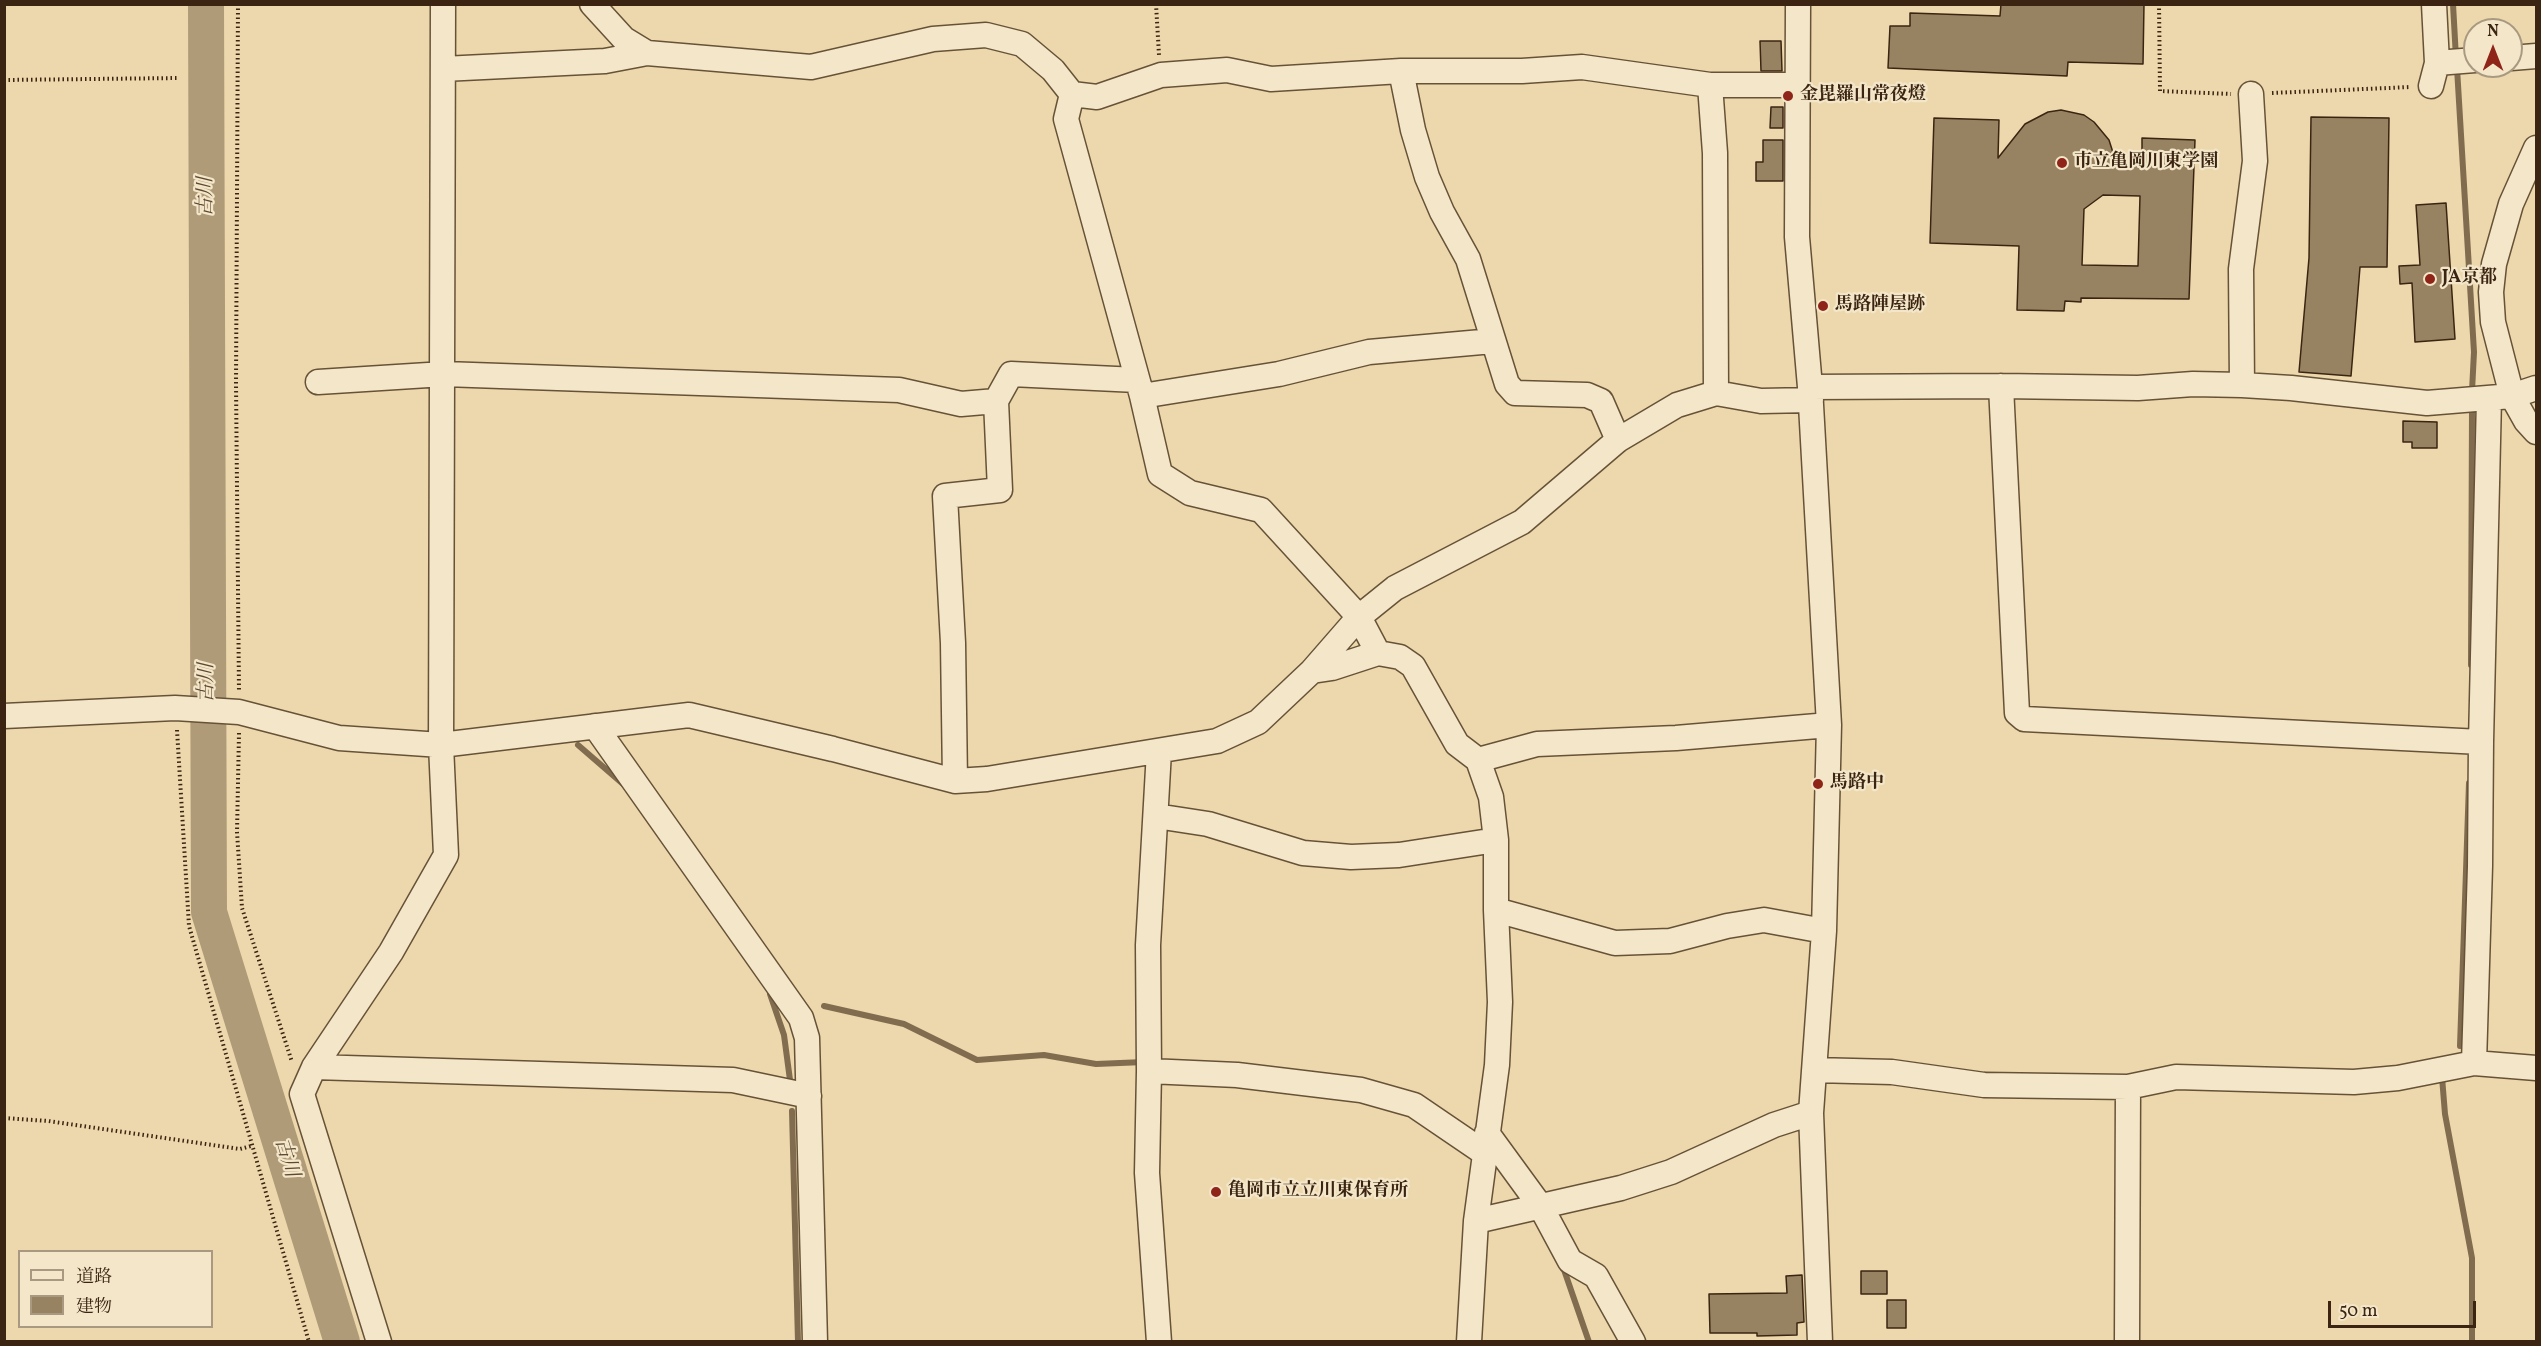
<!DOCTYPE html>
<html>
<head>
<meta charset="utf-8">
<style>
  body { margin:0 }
  #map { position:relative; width:2541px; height:1346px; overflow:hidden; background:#ecd8ac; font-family:Vollkorn,"Noto Serif JP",serif }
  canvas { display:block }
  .frame { position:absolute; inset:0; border:6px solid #3b2512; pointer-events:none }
  .legend { position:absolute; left:18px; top:1250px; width:195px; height:78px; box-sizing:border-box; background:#f3e6c9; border:2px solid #a99980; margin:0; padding:8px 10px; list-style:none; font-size:18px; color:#3b2512 }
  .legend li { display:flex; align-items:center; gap:12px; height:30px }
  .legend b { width:30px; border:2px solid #a99980 }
  .north { position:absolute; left:2463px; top:18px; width:60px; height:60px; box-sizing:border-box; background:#f3e6c9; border:2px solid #a99980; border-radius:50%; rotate:0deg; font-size:16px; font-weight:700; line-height:24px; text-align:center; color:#3b2512 }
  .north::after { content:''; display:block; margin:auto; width:21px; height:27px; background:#8f2418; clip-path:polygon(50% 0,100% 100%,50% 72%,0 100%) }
  .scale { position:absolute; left:2328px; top:1301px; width:148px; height:27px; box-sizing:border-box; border:3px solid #3b2512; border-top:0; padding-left:8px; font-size:18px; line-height:21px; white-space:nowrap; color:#3b2512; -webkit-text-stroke:4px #f3e6c9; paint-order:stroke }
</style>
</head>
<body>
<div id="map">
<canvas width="2541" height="1346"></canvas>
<div class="frame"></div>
<ul class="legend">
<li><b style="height:8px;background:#f3e6c9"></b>道路</li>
<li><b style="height:16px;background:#978262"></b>建物</li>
</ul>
<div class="north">N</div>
<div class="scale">50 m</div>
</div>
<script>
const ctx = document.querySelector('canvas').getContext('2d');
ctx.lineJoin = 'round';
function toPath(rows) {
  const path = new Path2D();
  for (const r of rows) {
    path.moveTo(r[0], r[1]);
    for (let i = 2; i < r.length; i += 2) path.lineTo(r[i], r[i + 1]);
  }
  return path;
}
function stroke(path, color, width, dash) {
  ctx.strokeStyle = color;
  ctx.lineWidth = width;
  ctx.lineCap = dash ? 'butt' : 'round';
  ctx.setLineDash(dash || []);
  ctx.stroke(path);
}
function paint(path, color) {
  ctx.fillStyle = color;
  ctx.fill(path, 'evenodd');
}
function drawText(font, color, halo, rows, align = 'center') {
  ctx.font = font + ' Vollkorn,"Noto Serif JP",serif';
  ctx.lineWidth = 4.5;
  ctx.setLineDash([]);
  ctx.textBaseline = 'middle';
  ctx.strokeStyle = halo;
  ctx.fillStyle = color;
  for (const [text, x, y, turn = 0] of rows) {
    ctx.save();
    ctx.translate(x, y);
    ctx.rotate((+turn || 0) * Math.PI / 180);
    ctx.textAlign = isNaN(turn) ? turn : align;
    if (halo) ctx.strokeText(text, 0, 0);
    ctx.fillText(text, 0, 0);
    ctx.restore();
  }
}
const stream = toPath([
  [2453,4,2456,58],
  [2457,68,2474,352,2472,391],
  [2471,665,2472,410],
  [578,745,623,784],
  [770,994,784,1035,790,1080],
  [824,1006,904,1024,977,1060,1044,1055,1096,1064,1144,1062],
  [2460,1046,2469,783],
  [2442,1077,2445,1114,2472,1258,2472,1342],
  [792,1111,798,1342],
  [1562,1264,1589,1342]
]);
const river = toPath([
  [206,4,209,912,342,1342]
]);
const building = toPath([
  [2001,4,2144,4,2143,64,2068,62,2067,76,1888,68,1890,26,1910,26,1910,13,2000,16,2001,4],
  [1760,41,1781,41,1782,71,1761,71,1760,41],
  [1771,107,1783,107,1783,128,1770,128,1771,107],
  [2061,110,2084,115,2094,122,2109,140,2116,162,2142,163,2142,138,2195,140,2189,299,2081,298,2081,302,2065,301,2064,311,2017,310,2019,246,1930,243,1934,118,1999,120,1998,158,2025,124,2048,112,2061,110],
  [2103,195,2140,196,2138,266,2082,265,2084,209,2103,195],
  [2311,117,2389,118,2387,267,2360,267,2351,376,2299,372,2309,258,2311,117],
  [1763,140,1783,140,1783,181,1756,181,1756,162,1763,162,1763,140],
  [2446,203,2455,339,2415,342,2412,283,2400,284,2399,266,2420,265,2416,205,2446,203],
  [2403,421,2437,422,2437,448,2412,448,2412,442,2403,442,2403,421],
  [1861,1271,1887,1271,1887,1294,1861,1294,1861,1271],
  [1802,1275,1804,1322,1797,1323,1797,1335,1757,1336,1757,1333,1710,1333,1709,1294,1787,1293,1786,1276,1802,1275],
  [1887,1300,1906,1300,1906,1328,1887,1328,1887,1300]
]);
const path = toPath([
  [238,4,236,384,239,692],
  [1156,4,1159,55],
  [2159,4,2160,91,2231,94],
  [4,80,179,78],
  [2272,93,2411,87],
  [177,730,189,926,309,1342],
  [239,733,237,832,242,908,292,1062],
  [4,1118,48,1121,240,1149,251,1146]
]);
const street = toPath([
  [592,4,624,39,647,53],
  [1798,4,1797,237,1810,387,1829,725,1824,931,1811,1113,1820,1342],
  [2434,4,2437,63],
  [2511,58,2536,56],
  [443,69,605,61,647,53,811,67,933,39,986,35,1022,44,1053,70,1072,94,1097,97,1161,75,1227,70,1271,79,1401,71,1522,71,1582,67,1710,85,1798,85],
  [1401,71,1413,130,1427,177,1442,212,1468,259,1507,384,1515,393,1587,395,1601,401,1618,440],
  [1710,85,1715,153,1716,393],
  [2431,86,2437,63,2475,60],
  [1072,94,1066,119,1142,396,1160,474,1190,493,1261,510,1359,617,1378,653],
  [2536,148,2511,204,2494,264,2491,292,2493,322,2512,396,2526,421,2536,432],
  [318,382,444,374,899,390,961,404,996,401],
  [2242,385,2241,269,2255,161,2251,94],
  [2001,386,2017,713,2024,719,2481,742],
  [1810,387,2001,386,2138,388,2193,384,2242,385,2291,388,2427,403,2512,396,2536,388],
  [1142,396,1279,374,1369,352,1493,341],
  [1312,671,1332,668,1378,653,1400,657,1413,666,1457,744,1478,760,1491,797,1496,840,1496,910,1500,1002,1497,1065,1476,1221,1469,1342],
  [4,716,175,708,239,712,339,738,441,745,689,715,833,749,955,781,987,779,1217,741,1258,722,1312,671,1359,617,1395,588,1522,522,1618,440,1677,405,1716,393,1761,401,1811,400],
  [595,726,801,1018,807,1038,815,1342],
  [1159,751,1148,945,1149,1071,1147,1173,1159,1342],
  [1478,760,1537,744,1676,738,1829,725],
  [955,781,953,643,945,496,1000,490,996,401,1011,374,1137,380],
  [1156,816,1208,824,1303,853,1351,857,1399,855,1496,840],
  [1496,910,1615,943,1670,941,1727,926,1764,920,1824,931],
  [2474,1063,2480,866,2481,742,2489,398],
  [314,1067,733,1080,809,1096],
  [1814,1070,1892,1072,1984,1085,2128,1087,2176,1077,2354,1082,2398,1078,2474,1063,2536,1068],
  [1149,1071,1237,1075,1361,1090,1414,1105,1486,1154],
  [1487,1133,1541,1207,1570,1261,1596,1276,1633,1342],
  [1476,1221,1621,1188,1671,1172,1774,1125,1811,1113],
  [379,1342,302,1094,314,1067,391,952,446,855,441,745,443,4],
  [2127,1342,2128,1087]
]);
const markers = [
  [1788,96,6,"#8f2418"],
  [2062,163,6,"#8f2418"],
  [2430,279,6,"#8f2418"],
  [1823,306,6,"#8f2418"],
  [1818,784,6,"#8f2418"],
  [1216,1192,6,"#8f2418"]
];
const poiNames = [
  ["金毘羅山常夜燈",1800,96],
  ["市立亀岡川東学園",2074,163],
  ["JA京都",2442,279],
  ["馬路陣屋跡",1835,306],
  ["馬路中",1830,784],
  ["亀岡市立立川東保育所",1228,1192]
];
const waterNames = [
  ["古川",207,197,-90],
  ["古川",208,683,-90],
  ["古川",285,1158,73]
];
stroke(stream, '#816c4f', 6);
stroke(river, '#b09b78', 36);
paint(building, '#978262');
stroke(building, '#3b2512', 1.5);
stroke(street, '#675238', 27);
stroke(path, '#3b2512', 4, [1.5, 3]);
stroke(street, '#f3e6c9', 24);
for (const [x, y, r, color] of markers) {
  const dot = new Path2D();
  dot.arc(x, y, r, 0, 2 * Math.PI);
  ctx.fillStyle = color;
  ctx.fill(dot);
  stroke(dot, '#f3e6c9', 2);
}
drawText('bold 18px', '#3b2512', '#f3e6c9', poiNames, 'left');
drawText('italic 20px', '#5e4831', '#f3e6c9', waterNames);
</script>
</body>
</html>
